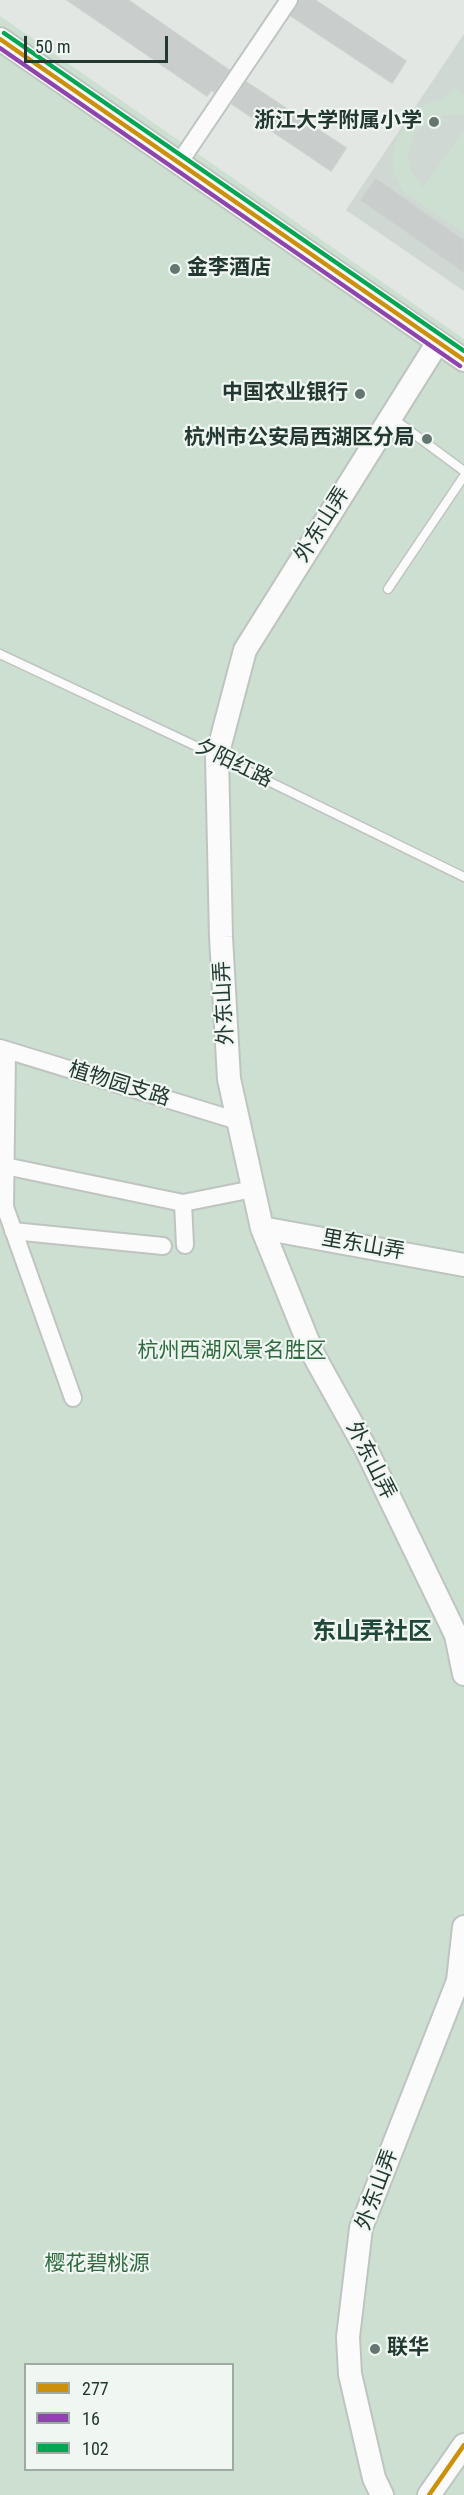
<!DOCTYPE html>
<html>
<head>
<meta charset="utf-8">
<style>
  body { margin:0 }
  #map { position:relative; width:464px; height:2495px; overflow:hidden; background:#e2e7e4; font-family:"Roboto Condensed",sans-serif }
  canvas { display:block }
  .legend { position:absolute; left:24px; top:2363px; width:210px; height:108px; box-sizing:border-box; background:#f0f6f2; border:2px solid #9eaaa4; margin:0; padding:8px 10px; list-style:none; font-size:18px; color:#223830 }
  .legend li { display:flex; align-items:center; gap:12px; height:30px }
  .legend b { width:30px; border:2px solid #9eaaa4 }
  .scale { position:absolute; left:24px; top:36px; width:144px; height:27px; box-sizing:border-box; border:3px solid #223830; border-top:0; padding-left:8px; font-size:18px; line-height:21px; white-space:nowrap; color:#223830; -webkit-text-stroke:4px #f0f6f2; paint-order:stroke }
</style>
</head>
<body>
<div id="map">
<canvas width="464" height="2495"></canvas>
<ul class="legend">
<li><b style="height:8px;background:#cc900a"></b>277</li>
<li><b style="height:8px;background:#8e44ad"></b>16</li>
<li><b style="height:8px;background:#00a651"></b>102</li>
</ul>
<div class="scale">50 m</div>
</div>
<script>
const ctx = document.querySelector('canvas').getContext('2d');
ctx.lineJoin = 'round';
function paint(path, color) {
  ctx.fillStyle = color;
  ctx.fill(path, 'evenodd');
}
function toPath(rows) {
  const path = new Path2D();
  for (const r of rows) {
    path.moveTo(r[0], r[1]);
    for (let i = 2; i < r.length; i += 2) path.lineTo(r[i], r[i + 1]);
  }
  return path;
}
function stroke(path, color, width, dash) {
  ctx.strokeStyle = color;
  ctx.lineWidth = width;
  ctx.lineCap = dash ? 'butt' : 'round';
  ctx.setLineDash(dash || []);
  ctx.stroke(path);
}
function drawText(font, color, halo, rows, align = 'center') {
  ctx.font = font + ' "Roboto Condensed","Noto Sans SC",sans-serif';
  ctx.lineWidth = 4.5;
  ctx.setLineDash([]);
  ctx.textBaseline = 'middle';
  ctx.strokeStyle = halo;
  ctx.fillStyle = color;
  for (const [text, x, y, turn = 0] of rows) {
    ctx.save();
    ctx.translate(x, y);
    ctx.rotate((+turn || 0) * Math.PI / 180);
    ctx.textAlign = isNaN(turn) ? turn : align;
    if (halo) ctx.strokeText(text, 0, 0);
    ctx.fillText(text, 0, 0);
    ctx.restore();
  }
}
const built = toPath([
  [464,34,464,291,346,210]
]);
const green = toPath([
  [0,16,464,339,464,2495,0,2495],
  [26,2364,232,2364,232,2470,26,2470],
  [454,88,464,95,464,115,444,115,421,127,413,137,408,155,411,171,423,187,464,130,464,233,402,191,393,171,393,154,398,137,419,109,430,102,444,99]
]);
const building = toPath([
  [67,0,128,0,229,70,214,92,211,90,207,96,67,0],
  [299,0,315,0,406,61,392,83,291,16,299,0],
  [246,82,346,148,331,171,232,104,246,82],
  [376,179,464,241,464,272,361,200,376,179]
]);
const lane = toPath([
  [391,417,464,471],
  [388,589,464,476],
  [0,654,217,756,464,877]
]);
const street = toPath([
  [179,163,289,0],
  [0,1048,238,1121],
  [7,1052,5,1207,73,1398],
  [5,1166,183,1203,253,1189],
  [183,1203,185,1245],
  [13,1231,163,1246]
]);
const secondary = toPath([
  [0,39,464,360],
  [438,342,245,650,217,756,221,937,229,1079,262,1228,313,1354,367,1451,456,1635,464,1674],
  [262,1228,464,1265],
  [382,2495,374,2478,350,2374,348,2337,361,2228,458,1981,464,1927],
  [429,2495,464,2445]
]);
const bus1 = toPath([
  [0,39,464,360],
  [429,2495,464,2445]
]);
const bus2 = toPath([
  [0,48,460,366]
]);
const bus3 = toPath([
  [4,33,464,351]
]);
const markers = [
  [434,122,6,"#65756f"],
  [175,269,6,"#65756f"],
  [360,394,6,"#65756f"],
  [427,439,6,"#65756f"],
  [375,2349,6,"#65756f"]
];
const poiNames = [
  ["浙江大学附属小学",422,122],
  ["金李酒店",187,269,"left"],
  ["中国农业银行",348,394],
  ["杭州市公安局西湖区分局",415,439],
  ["联华",387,2349,"left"]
];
const streetNames = [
  ["外东山弄",323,525,-58],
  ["夕阳红路",233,764,26],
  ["外东山弄",225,1003,-93],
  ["植物园支路",119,1085,17],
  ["里东山弄",363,1246,10],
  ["外东山弄",370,1461,63],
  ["外东山弄",378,2190,-70]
];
const parkNames = [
  ["杭州西湖风景名胜区",232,1352],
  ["樱花碧桃源",97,2265]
];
const quarterNames = [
  ["东山弄社区",372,1633]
];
paint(built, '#d0d8d4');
paint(green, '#ccdfd0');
paint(building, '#c9cecc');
stroke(building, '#cbd0cd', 1.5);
stroke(lane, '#bfc4c1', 11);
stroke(street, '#bfc4c1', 20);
stroke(secondary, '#bec5c1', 26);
stroke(lane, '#fbfbfb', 8);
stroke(street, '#fbfbfb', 16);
stroke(secondary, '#fbfbfb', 22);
stroke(bus1, '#cc900a', 4.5);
stroke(bus2, '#8e44ad', 4.5);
stroke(bus3, '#00a651', 4.5);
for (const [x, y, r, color] of markers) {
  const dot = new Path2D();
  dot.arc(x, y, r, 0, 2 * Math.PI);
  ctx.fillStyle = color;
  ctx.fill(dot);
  stroke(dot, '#f0f6f2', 2);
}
drawText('bold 21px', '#223830', '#f0f6f2', poiNames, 'right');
drawText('21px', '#223830', '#f0f6f2', streetNames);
drawText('21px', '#306b40', '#f0f6f2', parkNames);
drawText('bold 24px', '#20483a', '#f0f6f2', quarterNames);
</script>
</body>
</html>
